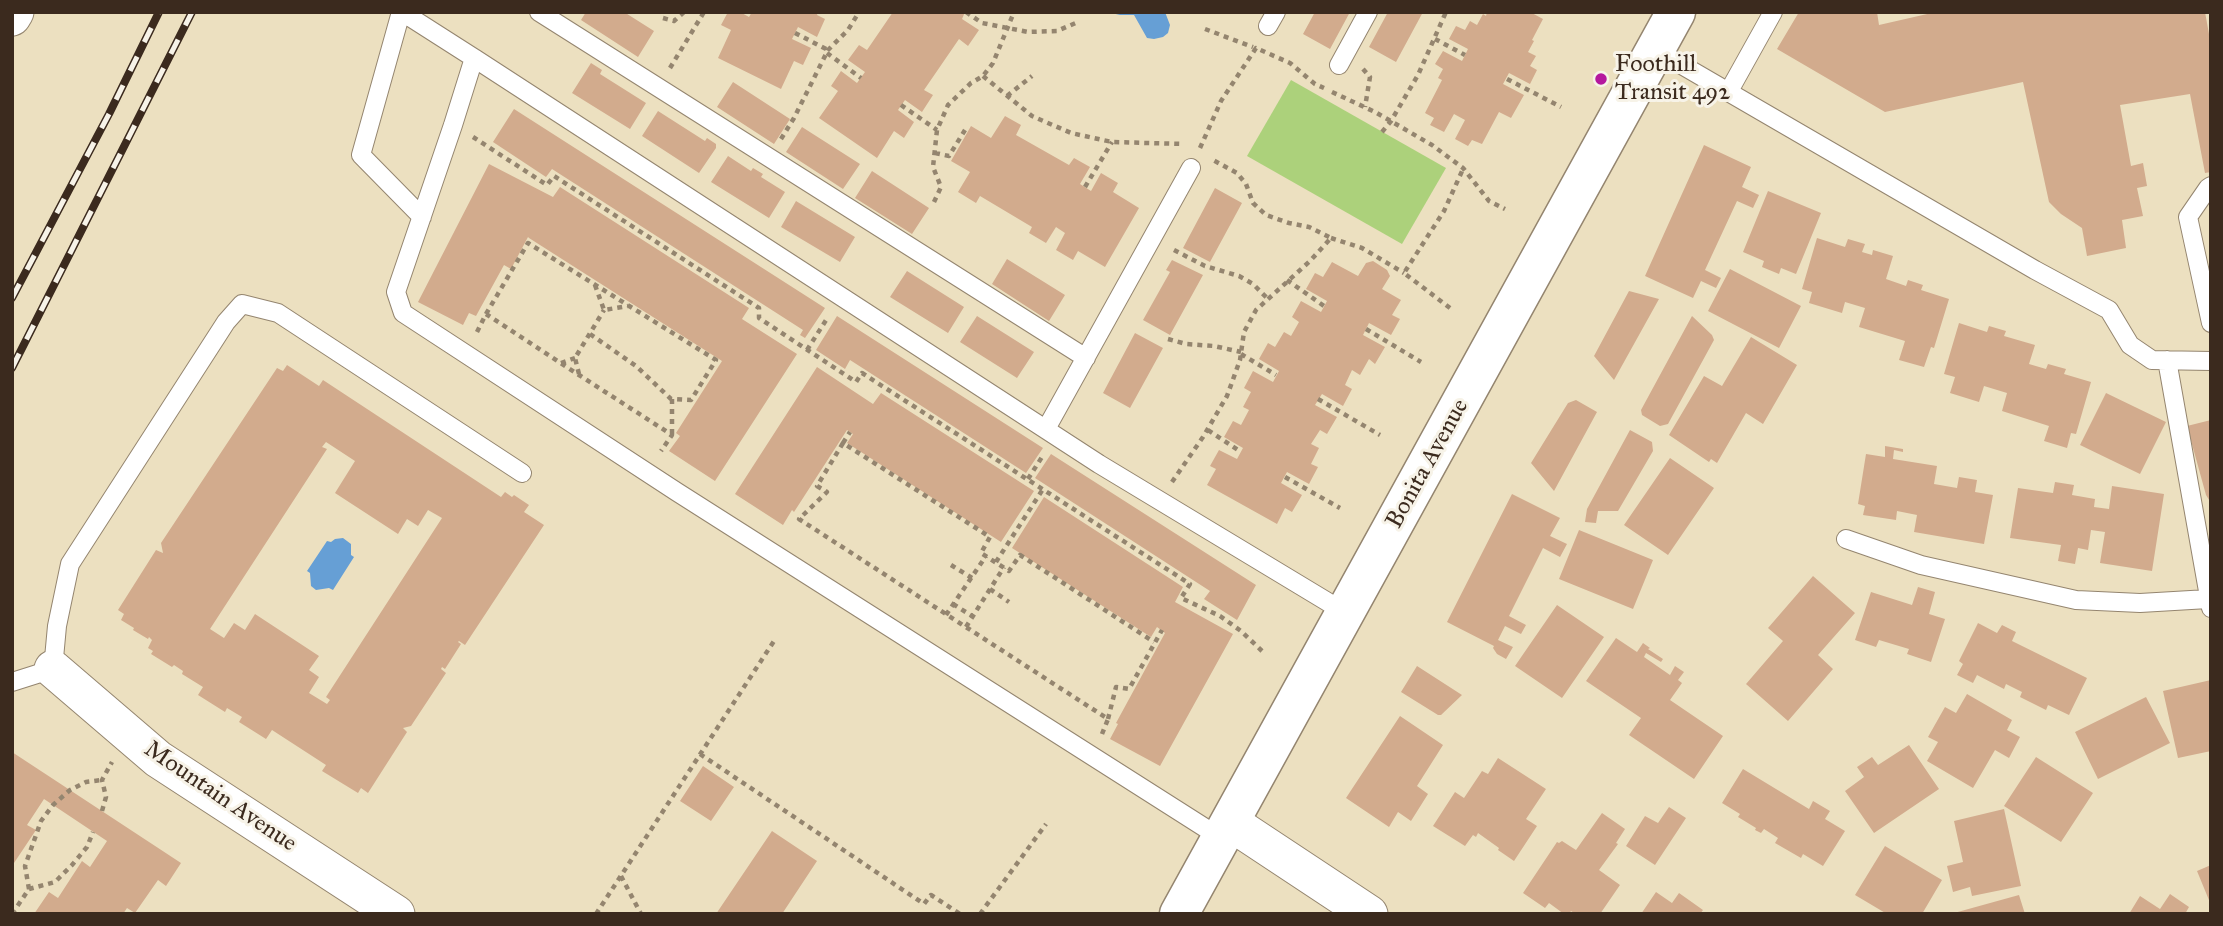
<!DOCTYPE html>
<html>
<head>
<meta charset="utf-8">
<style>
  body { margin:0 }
  #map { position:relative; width:2223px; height:926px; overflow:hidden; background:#ece0c0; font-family:"IM FELL Great Primer",serif }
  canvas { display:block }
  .frame { position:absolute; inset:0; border:14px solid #3b2a1e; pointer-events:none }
</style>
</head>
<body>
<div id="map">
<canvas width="2223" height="926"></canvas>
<div class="frame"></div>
</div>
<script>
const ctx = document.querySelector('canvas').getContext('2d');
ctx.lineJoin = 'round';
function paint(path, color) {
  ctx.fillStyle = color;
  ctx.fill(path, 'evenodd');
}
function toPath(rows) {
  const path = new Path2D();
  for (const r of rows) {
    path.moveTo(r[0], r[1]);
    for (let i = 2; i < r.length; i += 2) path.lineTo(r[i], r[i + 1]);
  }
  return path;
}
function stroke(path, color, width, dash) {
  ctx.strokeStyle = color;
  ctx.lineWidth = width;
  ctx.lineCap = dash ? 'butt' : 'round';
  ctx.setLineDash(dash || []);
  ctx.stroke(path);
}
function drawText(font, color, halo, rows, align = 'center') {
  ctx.font = font + ' "IM FELL Great Primer",serif';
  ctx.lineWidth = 6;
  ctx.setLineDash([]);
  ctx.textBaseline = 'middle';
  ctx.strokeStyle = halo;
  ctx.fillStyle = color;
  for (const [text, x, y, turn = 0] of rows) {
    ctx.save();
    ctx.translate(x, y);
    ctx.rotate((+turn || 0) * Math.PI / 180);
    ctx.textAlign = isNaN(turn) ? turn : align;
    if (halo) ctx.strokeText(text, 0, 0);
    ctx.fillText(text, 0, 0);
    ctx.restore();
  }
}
const green = toPath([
  [1291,80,1446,168,1402,244,1247,156]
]);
const water = toPath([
  [1107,12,1165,12,1170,25,1168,33,1163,37,1154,39,1147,38,1134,15,1120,15],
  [343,538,351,544,351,555,354,557,333,590,329,588,316,590,311,586,310,573,307,571,327,541,331,542,335,539]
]);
const building = toPath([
  [586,12,624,12,654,31,638,57,581,20],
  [728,12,740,12,749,17,752,12,818,12,817,15,825,19,817,37,798,27,792,39,811,48,803,65,794,61,781,89,718,58,731,30,721,25],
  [893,12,965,12,962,19,979,30,968,46,959,39,924,90,933,95,922,112,905,100,898,110,914,122,904,138,894,131,877,158,819,118,838,91,831,86,841,71,857,83,865,72,848,60,859,45,867,50],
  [1315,12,1350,12,1330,49,1303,34],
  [1388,12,1423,12,1396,62,1369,47],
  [1487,12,1530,12,1543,19,1532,40,1534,41,1528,52,1536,56,1530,66,1537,70,1530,84,1509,73,1503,84,1524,95,1511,118,1499,112,1482,144,1472,140,1468,146,1455,139,1465,120,1454,114,1444,132,1430,125,1434,118,1425,113,1442,80,1438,78,1443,69,1435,64,1443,51,1462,61,1468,49,1449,39,1456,26,1465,30,1470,21,1477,25,1483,14,1486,16],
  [1799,12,1877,12,1879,25,1936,12,2205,12,2211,45,2211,172,2205,173,2190,94,2120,105,2131,166,2143,163,2147,186,2137,188,2143,216,2122,220,2126,248,2087,256,2082,228,2061,214,2049,202,2023,82,1885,112,1777,49],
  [591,63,602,70,600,74,646,103,630,129,572,93],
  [733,82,790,119,774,144,717,107],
  [514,109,825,308,805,338,800,335,803,330,552,169,546,177,493,142],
  [658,111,705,141,707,138,716,144,716,148,699,173,642,136],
  [1005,116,1021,125,1016,135,1069,165,1074,158,1090,167,1080,184,1091,191,1101,173,1118,183,1113,192,1139,208,1105,267,1078,251,1073,260,1056,250,1065,233,1056,227,1046,243,1029,233,1032,227,980,196,976,203,958,192,970,172,951,161,971,126,991,138],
  [802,127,860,164,843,189,786,152],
  [1704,145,1751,167,1742,187,1759,195,1753,208,1737,201,1705,270,1721,278,1716,288,1701,281,1693,298,1645,276],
  [728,156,751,171,753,168,763,174,761,177,785,192,769,218,711,182],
  [489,164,553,197,560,187,749,308,742,319,797,354,715,481,669,451,680,436,676,433,722,361,529,238,528,237,511,269,504,265,476,316,469,313,463,325,418,302],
  [872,171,929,208,912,234,855,198],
  [1215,188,1242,203,1210,262,1183,248],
  [1768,191,1821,213,1796,274,1781,268,1779,274,1762,267,1764,261,1743,252],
  [796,201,855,237,840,262,781,227],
  [1817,238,1845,247,1848,239,1865,244,1862,252,1872,255,1873,250,1893,256,1886,279,1906,286,1908,280,1923,285,1921,290,1949,299,1934,348,1931,347,1924,367,1899,360,1905,341,1859,327,1865,308,1845,302,1842,313,1809,303,1812,292,1802,289],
  [1007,259,1065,295,1049,321,992,284],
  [1172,260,1203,275,1170,335,1143,320,1170,272,1166,270],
  [1373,261,1387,270,1390,276,1382,289,1401,300,1392,315,1400,319,1391,335,1369,323,1363,335,1385,347,1375,364,1369,359,1360,375,1352,370,1345,385,1352,389,1343,406,1322,394,1315,405,1337,417,1327,434,1320,430,1311,444,1319,448,1311,464,1318,467,1309,484,1287,472,1281,483,1302,495,1292,512,1285,508,1277,524,1207,485,1216,469,1210,466,1219,450,1237,459,1243,448,1224,437,1233,421,1241,425,1249,410,1243,407,1251,392,1244,388,1253,371,1273,382,1279,371,1259,359,1268,343,1275,347,1284,332,1291,336,1299,322,1292,317,1301,301,1321,312,1327,301,1306,289,1315,273,1323,277,1332,262,1358,276,1366,263],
  [1730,269,1801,306,1779,348,1708,311],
  [907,271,964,307,948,333,890,297],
  [1629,291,1659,299,1614,380,1594,356],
  [837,316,1043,448,1026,473,850,360,845,369,816,350],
  [977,316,1034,352,1017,378,960,342],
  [1692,316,1712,335,1714,340,1668,424,1660,426,1642,415,1641,410],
  [1959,323,1987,332,1989,326,2006,331,2004,336,2035,345,2029,364,2046,369,2048,364,2066,369,2064,374,2091,382,2076,434,2071,433,2067,448,2044,441,2049,426,2002,411,2007,393,1984,386,1979,402,1950,393,1955,377,1944,374],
  [1135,333,1163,348,1130,408,1103,393],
  [1751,337,1797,365,1763,424,1746,413,1717,463,1711,459,1709,462,1669,435,1704,376,1722,386],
  [287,365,319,386,323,380,501,497,505,492,512,497,514,495,529,505,524,512,544,525,465,645,459,641,458,642,461,644,445,669,442,667,441,669,446,673,411,726,403,728,407,732,368,793,361,788,358,793,322,771,326,765,272,730,266,739,239,722,242,717,227,708,225,712,198,695,203,687,182,674,183,671,174,665,172,667,151,654,153,651,148,648,152,640,149,637,148,639,133,630,134,628,121,620,124,614,118,610,156,550,163,553,161,543,277,368,283,371],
  [326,442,355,461,335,493,398,534,407,519,418,526,428,510,442,518,326,697,330,700,327,704,309,693,319,677,309,670,319,656,255,614,245,630,234,623,224,638,210,629,327,449,322,447],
  [817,367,873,404,881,393,1034,491,1001,542,847,443,853,434,847,430,794,512,792,510,783,525,735,494],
  [2106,393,2166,422,2140,474,2080,445],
  [1576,400,1597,412,1554,491,1531,463,1568,403],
  [2211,420,2211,503,2206,495,2187,426],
  [1630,430,1652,442,1653,451,1618,511,1598,511,1596,523,1585,522,1587,509],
  [1885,446,1903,449,1903,452,1894,450,1893,459,1937,466,1934,484,1957,488,1959,477,1977,480,1975,492,1993,495,1984,544,1914,532,1917,515,1897,511,1896,520,1863,515,1865,506,1858,504,1866,454,1885,457],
  [1051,454,1256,585,1237,620,1204,599,1210,591,1035,478],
  [1670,458,1714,488,1668,555,1624,525],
  [2055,482,2074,485,2072,495,2095,499,2094,507,2109,509,2112,486,2164,494,2152,571,2100,563,2105,532,2091,530,2088,550,2078,548,2075,564,2058,561,2061,545,2010,538,2018,488,2053,493],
  [1512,494,1560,518,1550,536,1567,544,1560,557,1543,548,1509,616,1526,625,1521,634,1505,626,1498,640,1513,647,1506,659,1497,654,1493,648,1494,646,1447,622],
  [1044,497,1183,587,1175,602,1233,634,1160,766,1110,739,1118,724,1116,723,1165,633,1157,627,1151,637,1012,548],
  [1579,530,1653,560,1633,609,1559,579],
  [1813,576,1855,613,1818,655,1833,669,1788,721,1746,684,1783,641,1768,628],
  [1918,587,1935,592,1929,614,1945,619,1931,662,1907,654,1909,649,1879,640,1876,647,1855,640,1871,592,1912,605],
  [1557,605,1604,637,1562,698,1515,666],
  [1978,623,1997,633,2002,625,2016,632,2012,641,2087,678,2069,715,2048,705,2046,710,2020,697,2022,692,2006,684,2004,689,1977,675,1973,683,1957,675,1963,664,1959,661],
  [1616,638,1637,652,1643,643,1650,648,1648,649,1663,659,1661,662,1646,653,1644,657,1670,675,1675,666,1684,672,1678,680,1682,683,1670,700,1723,736,1694,779,1629,735,1641,718,1586,681],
  [1417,666,1462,695,1441,715,1438,715,1401,692],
  [2211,680,2211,751,2178,758,2163,691],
  [1967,694,2012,720,2007,730,2020,737,2009,758,1995,750,1973,788,1927,761,1938,742,1928,737,1945,707,1956,713],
  [2146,697,2170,743,2098,779,2075,732],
  [1400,716,1443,745,1417,786,1428,794,1411,821,1398,812,1389,827,1346,798],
  [1909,745,1939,789,1874,833,1845,791,1864,777,1857,767,1872,757,1878,765],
  [12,752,181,863,166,886,158,880,135,913,127,908,123,914,34,914,49,892,58,898,82,861,90,867,107,841,44,799,27,825,36,830,12,866],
  [2036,757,2093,793,2061,842,2004,806],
  [1498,758,1546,789,1526,819,1537,826,1514,861,1498,850,1499,848,1478,833,1476,837,1473,835,1465,846,1433,826,1455,792,1464,798,1482,771,1488,774],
  [703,766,734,787,711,821,680,801],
  [1743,769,1809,809,1813,801,1830,811,1825,819,1845,831,1823,866,1803,854,1801,858,1775,843,1778,838,1764,829,1761,833,1755,830,1756,828,1738,817,1740,814,1722,803],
  [1669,807,1686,818,1655,865,1626,846,1645,816,1658,823],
  [2004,809,2021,886,1972,896,1970,887,1953,892,1947,866,1963,862,1954,821],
  [1602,813,1625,829,1616,843,1618,844,1599,870,1620,885,1600,914,1576,914,1571,911,1569,914,1564,914,1549,903,1545,908,1523,893,1557,842,1559,843,1562,841,1576,850],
  [772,831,817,861,782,914,716,914],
  [1885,846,1942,880,1922,914,1887,914,1855,895],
  [2211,865,2211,905,2197,871],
  [1656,892,1672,903,1679,893,1703,910,1700,914,1641,914],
  [2170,894,2189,907,2185,914,2129,914,2140,896,2160,909],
  [2019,895,2025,914,1954,914,1954,913]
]);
const path = toPath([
  [966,12,982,23,1028,32,1057,31,1078,22],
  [663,18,674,21,684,12],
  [1205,29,1253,47],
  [795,33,828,50],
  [1435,39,1465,55],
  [827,53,861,78],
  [670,68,704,12],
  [1363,69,1370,77,1365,107],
  [983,76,1032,116,1071,133,1112,142,1184,144],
  [1507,79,1561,107],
  [1332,92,1375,112,1432,145,1463,168,1489,201,1505,209],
  [1007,96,1032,76],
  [901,105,937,130],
  [1382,132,1391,121,1418,75,1446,12],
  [473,137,547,185,554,176,759,308,759,318,856,382,862,373,1190,584,1181,598,1220,616,1241,631,1262,651],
  [781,139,794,118,828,50,848,30,859,12],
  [1200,148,1221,101,1256,48,1290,63,1315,84,1324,88],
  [935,153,949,156,965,130],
  [1085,187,1112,142],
  [934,202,941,187,933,167,937,130,948,105,971,83,983,76,993,63,1014,12],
  [1331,238,1362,248,1404,273],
  [1174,250,1205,266,1239,276,1253,284,1268,299],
  [1287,280,1324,306],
  [595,285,604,310,628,306],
  [1450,308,1404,273,1444,211,1463,169],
  [486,314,528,243,716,360,691,400,672,399,672,434],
  [1366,329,1421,362],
  [477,332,486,314,579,375,672,435,661,451],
  [590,334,636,366,671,399],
  [1168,339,1186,344,1214,346,1241,352],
  [807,350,828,317],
  [1241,354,1276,375],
  [561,363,575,358],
  [579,374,575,358,604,310],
  [1318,399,1380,435],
  [1208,430,1241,452],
  [843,443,850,432],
  [1285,477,1340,508],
  [1028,479,1042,457],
  [1172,482,1203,437,1227,396,1240,360,1244,332,1256,310,1310,261,1331,238,1309,227,1289,223,1266,215,1253,203,1246,184,1237,173,1213,160],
  [996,562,1043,489],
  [951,565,972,578],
  [990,589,1009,602],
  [953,604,972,616],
  [946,615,986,556],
  [966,627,1004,567],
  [1108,719,1116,687,1129,689,1162,630],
  [1102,734,1108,719,799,519,827,492,817,486,843,443,990,537,981,553,1009,571,1020,555,1154,642],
  [700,754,924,904,931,895,960,914],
  [102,811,106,797,102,780,112,762],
  [621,876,641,914],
  [29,889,25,866,41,821,53,805,70,790,86,782,102,780],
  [12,914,29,889,55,882,72,865,87,847,93,832],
  [596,914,774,641],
  [980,914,1046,824]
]);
const lane = toPath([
  [401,12,361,155,422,217],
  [402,12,474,58],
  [539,12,1086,358],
  [1268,26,1276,12],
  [1656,50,2035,270,2109,310,2130,345,2152,360,2211,361],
  [1339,65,1368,12],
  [1729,91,1773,12],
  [2211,186,2208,188,2188,217,2211,323],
  [2167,360,2211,608],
  [1046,429,1191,168],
  [1846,539,1921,565,2076,600,2140,603,2208,599],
  [12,682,53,669,57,626,70,564,226,322,242,304,278,313,522,473],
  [1221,838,677,492,403,313,396,292,453,125,474,58,1099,464,1346,613]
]);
const street = toPath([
  [12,17,15,12],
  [53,669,158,759,396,914],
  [1230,822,1369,914]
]);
const secondary = toPath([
  [1179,914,1676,12]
]);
const rail = toPath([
  [12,298,109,114,159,12],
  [12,368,192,12]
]);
const markers = [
  [1601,79,7,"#b5179e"]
];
const poiNames = [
  ["Foothill",1615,65],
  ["Transit 492",1615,93]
];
const streetNames = [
  ["Bonita Avenue",1428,464,-61],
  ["Mountain Avenue",220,797,34]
];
paint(green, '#acd17b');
paint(water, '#669fd5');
paint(building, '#d2ab8d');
stroke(lane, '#94856f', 20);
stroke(street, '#94856f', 39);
stroke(secondary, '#94856f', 41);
stroke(path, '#94856f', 4.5, [5, 5]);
stroke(lane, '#fff', 18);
stroke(street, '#fff', 37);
stroke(secondary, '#fff', 38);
stroke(rail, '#3b2a1e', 8);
stroke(rail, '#f7f3e8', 5, [16]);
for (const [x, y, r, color] of markers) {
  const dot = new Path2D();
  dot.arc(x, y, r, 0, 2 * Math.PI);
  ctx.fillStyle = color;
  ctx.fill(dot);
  stroke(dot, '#f7f3e8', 2.5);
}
drawText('24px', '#3b2a1e', '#f7f3e8', poiNames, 'left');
drawText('24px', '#3b2a1e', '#f7f3e8', streetNames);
</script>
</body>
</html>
